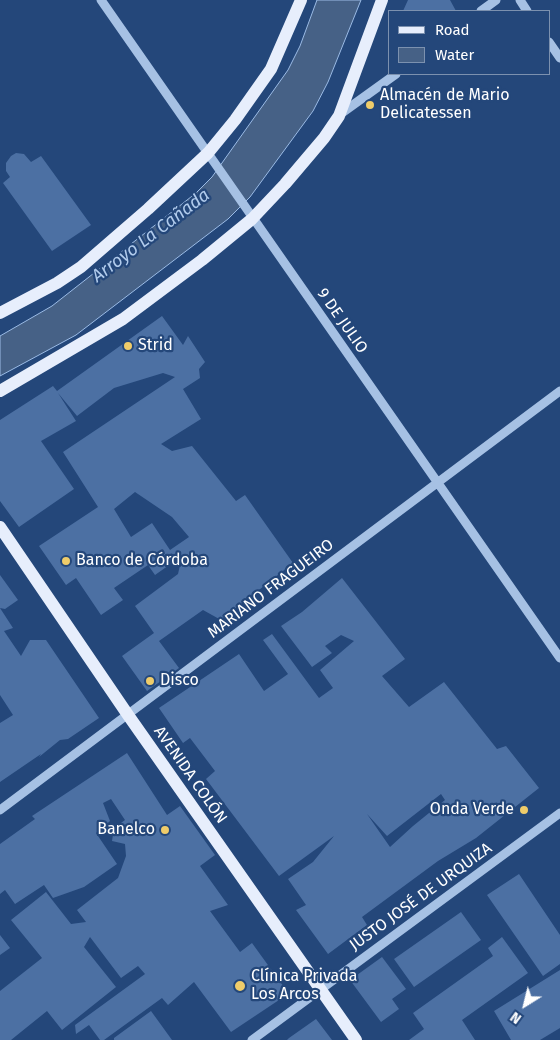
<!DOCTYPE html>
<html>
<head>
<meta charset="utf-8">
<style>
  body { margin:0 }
  #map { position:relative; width:560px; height:1040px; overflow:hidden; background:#24477a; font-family:"Fira Sans",sans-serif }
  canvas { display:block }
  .legend { position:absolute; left:388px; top:10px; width:162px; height:65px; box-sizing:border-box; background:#24477a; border:1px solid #7c91af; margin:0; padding:6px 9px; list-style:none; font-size:15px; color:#fff }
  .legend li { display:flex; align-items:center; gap:10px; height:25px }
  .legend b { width:25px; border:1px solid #7c91af }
  .north { position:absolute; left:500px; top:980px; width:50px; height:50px; -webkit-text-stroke:4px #24477a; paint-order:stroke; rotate:216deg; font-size:14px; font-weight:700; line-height:20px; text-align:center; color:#fff }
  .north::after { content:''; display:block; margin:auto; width:18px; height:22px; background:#fff; clip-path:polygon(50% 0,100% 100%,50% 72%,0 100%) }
</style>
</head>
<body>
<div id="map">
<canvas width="560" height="1040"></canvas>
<ul class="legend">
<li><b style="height:6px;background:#e7eefc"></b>Road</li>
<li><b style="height:14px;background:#466186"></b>Water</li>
</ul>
<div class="north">N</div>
</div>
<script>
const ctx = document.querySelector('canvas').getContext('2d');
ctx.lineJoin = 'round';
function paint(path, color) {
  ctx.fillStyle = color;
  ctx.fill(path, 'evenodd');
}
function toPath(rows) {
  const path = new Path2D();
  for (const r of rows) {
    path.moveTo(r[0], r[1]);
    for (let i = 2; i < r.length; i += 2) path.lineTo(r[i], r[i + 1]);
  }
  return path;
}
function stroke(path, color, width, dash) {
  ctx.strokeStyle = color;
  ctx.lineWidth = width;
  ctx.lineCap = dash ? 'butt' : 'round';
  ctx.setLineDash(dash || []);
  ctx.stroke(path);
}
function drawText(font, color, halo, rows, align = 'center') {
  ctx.font = font + ' "Fira Sans",sans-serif';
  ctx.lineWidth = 4.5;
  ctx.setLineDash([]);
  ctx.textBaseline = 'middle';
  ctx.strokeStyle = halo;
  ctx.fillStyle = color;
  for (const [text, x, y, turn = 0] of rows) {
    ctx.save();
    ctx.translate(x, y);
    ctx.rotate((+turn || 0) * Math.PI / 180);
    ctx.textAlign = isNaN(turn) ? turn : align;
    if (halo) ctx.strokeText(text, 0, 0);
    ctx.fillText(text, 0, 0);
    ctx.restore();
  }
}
const water = toPath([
  [317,0,361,0,328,82,313,111,250,197,228,219,76,335,0,376,0,336,52,306,196,193,212,177,288,70,300,46,317,0]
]);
const building = toPath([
  [408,0,450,0,456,11,403,11],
  [16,153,24,154,31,162,41,156,91,225,52,251,3,183,10,177,6,171,6,163,11,156],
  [162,316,183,345,188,336,205,362,199,369,200,378,183,389,201,419,161,444,172,451,192,446,236,501,245,495,293,563,221,620,203,610,159,641,179,668,147,691,122,656,154,633,135,606,178,574,182,556,155,575,148,565,114,588,123,600,101,615,76,578,66,585,39,546,98,507,63,452,175,377,163,373,114,388,77,416,58,393,76,421,41,441,74,489,19,527,0,501,0,420,53,386,57,391],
  [135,492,172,517,189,537,170,550,152,523,131,537,114,509],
  [0,575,18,600,5,609,0,608,13,628,4,631,21,656,30,640,46,640,99,718,68,739,60,740,39,757,41,754,0,782,0,723,13,715,0,695],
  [342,578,405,659,382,676,409,707,444,682,497,749,506,746,539,788,476,838,438,861,362,917,367,925,328,954,296,910,306,905,288,879,313,862,334,836,279,876,206,779,215,771,190,738,183,743,159,708,239,654,264,691,288,674,263,640,272,634,319,698,333,688,320,670,354,641,341,635,325,646,332,653,312,667,281,626,302,612],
  [441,794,445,800,413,826,390,847,367,814,387,836],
  [127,753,167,815,180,806,215,855,200,866,228,905,210,911,240,952,252,943,286,990,285,996,231,1032,194,982,168,1005,162,998,104,1040,100,1040,89,1025,76,1034,75,1025,145,974,138,966,121,978,90,937,84,947,116,987,62,1030,47,1011,11,1040,0,1040,0,991,42,958,11,920,46,892,71,924,86,922,77,910,118,878,126,856,125,844,112,841,114,828,125,820,111,799,103,803,110,821,96,833,117,864,84,887,53,898,44,885,15,904,5,890,0,894,0,844,35,819,32,816],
  [519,874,560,935,560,964,543,976,487,895],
  [461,912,481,940,414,987,394,959],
  [0,935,10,948,0,955],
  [502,937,528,973,462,1020,475,1040,409,1040,424,1029,413,1013,493,956,488,948],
  [382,957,406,989,392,999,399,1009,381,1022,350,980],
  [560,970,560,1028,540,1040,511,1040,494,1011],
  [151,1011,172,1040,114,1040,114,1038],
  [316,1019,332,1040,287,1040,289,1038]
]);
const minor = toPath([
  [101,0,560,658],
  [520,0,527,11],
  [481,11,496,0],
  [549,42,560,58],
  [339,115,396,74],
  [0,810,560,391],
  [252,1040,560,813]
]);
const major = toPath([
  [0,313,57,283,81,267,148,209,208,153,235,120,271,69,301,0],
  [0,391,123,319,202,260,252,219,285,184,324,138,339,116,382,0],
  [0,527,128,715,356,1040]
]);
const markers = [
  [370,105,5,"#efcc6a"],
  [128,346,5,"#efcc6a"],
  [66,561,5,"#efcc6a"],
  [150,681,5,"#efcc6a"],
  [524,810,5,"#efcc6a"],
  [165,830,5,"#efcc6a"],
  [240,986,6,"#efcc6a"]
];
const poiNames = [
  ["Almacén de Mario",380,96],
  ["Delicatessen",380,114],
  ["Strid",138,346],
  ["Banco de Córdoba",76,561],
  ["Disco",160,681],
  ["Onda Verde",514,810,"right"],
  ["Banelco",155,830,"right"],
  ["Clínica Privada",251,977],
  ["Los Arcos",251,995]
];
const streetNames = [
  ["9 DE JULIO",342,321,55],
  ["MARIANO FRAGUEIRO",271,589,-37],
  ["AVENIDA COLÓN",190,775,55],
  ["JUSTO JOSÉ DE URQUIZA",421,897,-36]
];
const waterNames = [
  ["Arroyo La Cañada",151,236,-37]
];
paint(water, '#466186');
stroke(water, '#9bbbe5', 1);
paint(building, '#4c70a3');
stroke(minor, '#a6c1e4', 9);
stroke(major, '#e7eefc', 12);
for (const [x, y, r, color] of markers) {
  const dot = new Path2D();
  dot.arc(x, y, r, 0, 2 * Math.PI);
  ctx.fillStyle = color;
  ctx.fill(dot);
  stroke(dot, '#24477a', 2);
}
drawText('16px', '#fff', '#24477a', poiNames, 'left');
drawText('16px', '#fff', '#24477a', streetNames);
drawText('italic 18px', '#b1cbec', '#24477a', waterNames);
</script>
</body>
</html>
